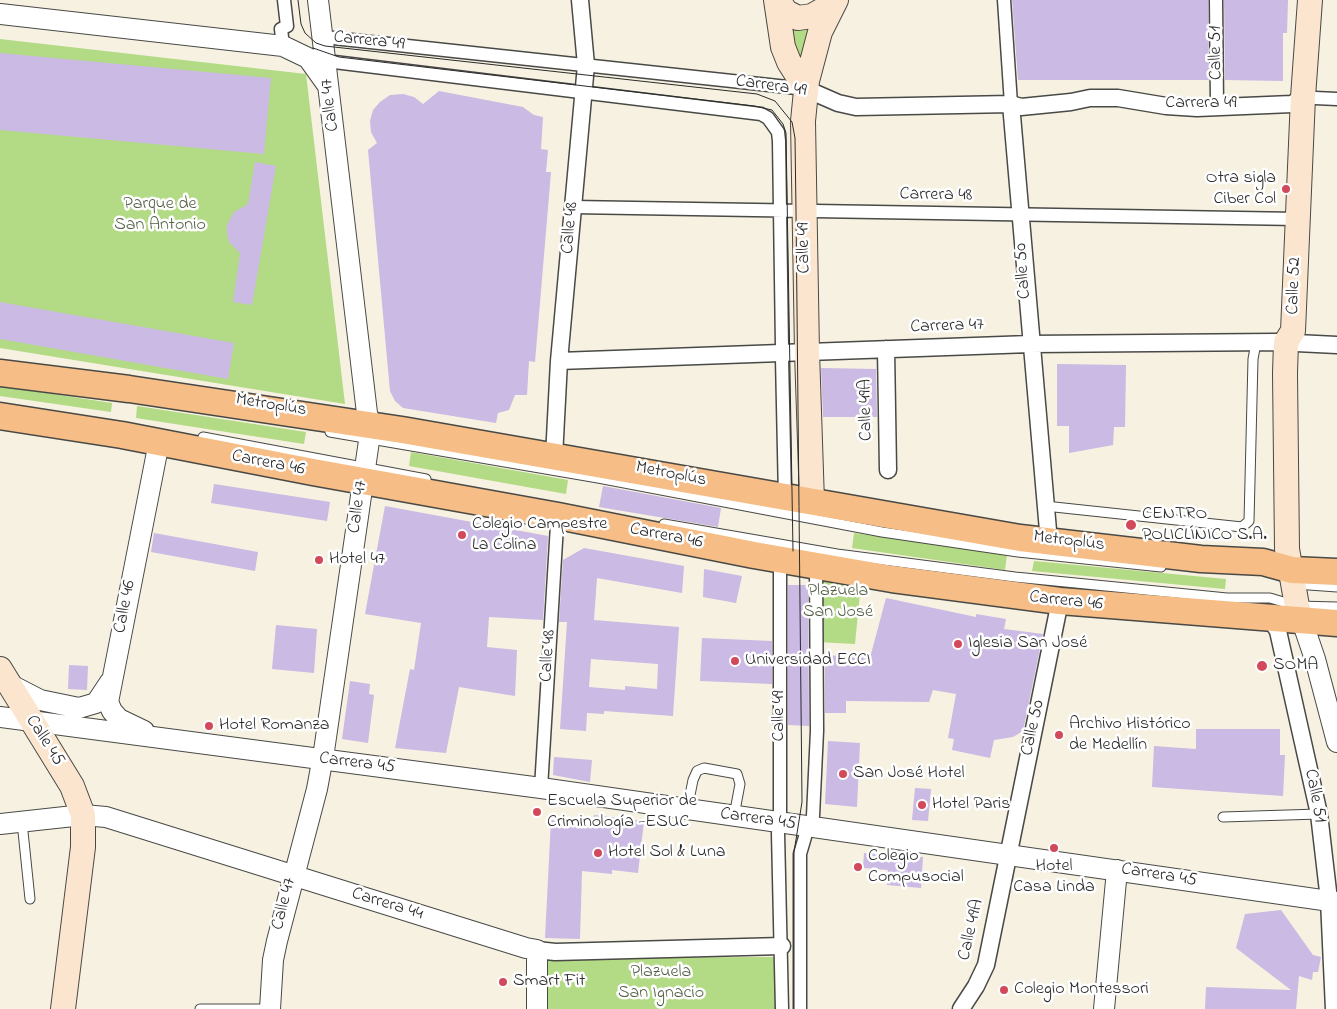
<!DOCTYPE html>
<html>
<head>
<meta charset="utf-8">
<style>
  body { margin:0 }
  canvas { display:block; background:#f6f1e1 }
</style>
</head>
<body>
<canvas width="1337" height="1009"></canvas>
<script>
const ctx = document.querySelector('canvas').getContext('2d');
ctx.lineJoin = 'round';
function paint(path, color) {
  ctx.fillStyle = color;
  ctx.fill(path, 'evenodd');
}
function toPath(rows) {
  const path = new Path2D();
  for (const r of rows) {
    path.moveTo(r[0], r[1]);
    for (let i = 2; i < r.length; i += 2) path.lineTo(r[i], r[i + 1]);
  }
  return path;
}
function stroke(path, color, width, dash) {
  ctx.strokeStyle = color;
  ctx.lineWidth = width;
  ctx.lineCap = dash ? 'butt' : 'round';
  ctx.setLineDash(dash || []);
  ctx.stroke(path);
}
function drawText(font, color, halo, rows, align = 'center') {
  ctx.font = font + ' "Indie Flower",sans-serif';
  ctx.lineWidth = 5;
  ctx.setLineDash([]);
  ctx.textBaseline = 'middle';
  ctx.strokeStyle = halo;
  ctx.fillStyle = color;
  for (const [text, x, y, turn = 0] of rows) {
    ctx.save();
    ctx.translate(x, y);
    ctx.rotate((+turn || 0) * Math.PI / 180);
    ctx.textAlign = isNaN(turn) ? turn : align;
    if (halo) ctx.strokeText(text, 0, 0);
    ctx.fillText(text, 0, 0);
    ctx.restore();
  }
}
const green = toPath([
  [813,23,803,65,785,27],
  [0,39,306,74,345,404,0,348],
  [0,386,112,403,111,412,0,396],
  [137,406,306,432,304,444,136,418],
  [411,452,568,480,566,494,409,466],
  [854,533,1007,555,1005,570,852,548],
  [1034,561,1226,579,1225,589,1032,571],
  [817,575,861,583,855,644,817,642],
  [773,957,775,960,777,1009,544,1009,544,964,552,958]
]);
const building = toPath([
  [1012,0,1208,0,1209,80,1018,80],
  [1224,0,1288,0,1287,33,1283,33,1283,81,1225,80],
  [0,53,271,78,264,154,0,130],
  [439,91,523,107,534,115,543,117,541,149,548,150,546,172,551,172,535,362,529,361,527,395,515,395,509,410,498,413,496,423,403,408,395,401,390,391,368,150,377,143,371,132,370,121,373,110,380,102,390,95,403,94,414,97,423,104],
  [255,162,276,166,252,305,233,302,240,253,229,242,227,233,227,225,234,212,248,204],
  [0,302,234,343,228,379,0,339],
  [1057,364,1126,365,1125,427,1114,427,1113,445,1069,453,1069,426,1057,426],
  [821,368,876,369,877,417,823,417],
  [214,484,330,502,327,521,211,503],
  [603,486,721,508,718,527,599,507],
  [385,506,548,536,543,620,489,617,487,647,517,650,515,696,459,687,446,753,395,748,410,669,414,670,421,623,365,614],
  [154,533,258,552,255,571,151,552],
  [584,548,684,566,682,593,597,578,594,620,679,627,673,716,604,711,604,714,587,713,586,731,560,729,567,622,559,622,563,560],
  [591,659,658,664,657,689,625,686,625,690,589,687],
  [704,569,742,576,736,603,703,597],
  [788,585,808,585,809,726,788,725],
  [886,598,976,617,976,614,1006,619,1004,629,1043,634,1023,731,1013,737,994,740,990,758,952,750,954,739,948,738,956,694,933,690,929,702,846,701,846,713,825,713,825,656,871,654],
  [276,625,317,629,314,673,272,669],
  [702,638,772,641,772,684,700,681],
  [69,665,88,666,87,690,68,689],
  [350,681,370,684,369,694,374,695,368,743,342,739],
  [1196,729,1280,729,1280,755,1285,755,1283,796,1152,787,1154,746,1196,749],
  [828,741,860,743,857,807,825,804],
  [554,757,592,760,590,782,553,775],
  [915,788,931,789,928,821,912,820],
  [594,815,644,821,638,873,612,870,612,874,582,871,580,939,545,938,551,820,593,825],
  [864,853,923,857,921,888,887,885,888,870,863,868],
  [1281,910,1313,955,1321,957,1318,972,1313,972,1312,980,1299,976,1296,1009,1205,1009,1206,987,1291,990,1236,948,1245,914]
]);
const service = toPath([
  [330,432,598,478,882,532,1018,552,1161,567],
  [203,437,426,479],
  [1045,506,1242,527,1249,521,1253,359,1256,343],
  [664,524,837,554,1015,577,1227,598,1270,598,1297,606,1337,607],
  [1295,584,1337,587],
  [687,810,693,780,697,771,704,768,737,774,740,784,734,816],
  [1223,817,1319,814],
  [22,822,30,899],
  [200,1009,260,1009]
]);
const pedestrian = toPath([
  [1004,0,1011,104],
  [1216,0,1217,105],
  [324,37,806,89],
  [283,46,281,29,287,26,284,0],
  [326,61,761,114,768,118,778,132,779,141,782,347],
  [1315,98,1337,99],
  [573,207,1298,219],
  [782,358,785,498],
  [541,788,557,525],
  [780,812,780,559],
  [813,816,817,731,816,566],
  [778,833,782,1009],
  [800,1009,800,854,805,837]
]);
const minor = toPath([
  [806,89,838,103,856,107,1011,104,1021,107,1071,102,1090,98,1118,98,1166,106,1197,108,1292,104,1303,97],
  [1011,104,1049,542],
  [886,349,888,470],
  [559,361,1030,344,1276,342,1337,345],
  [554,457,559,361,586,65,580,0],
  [1270,618,1278,631,1319,814,1329,900,1334,1009],
  [537,950,555,952,782,946],
  [961,1009,976,986,986,965,1060,601]
]);
const tertiary = toPath([
  [0,14,283,46,308,58,328,86],
  [1302,621,1315,659,1337,742],
  [9,684,40,700,79,708,96,703,110,682],
  [0,717,541,788,1337,902],
  [144,731,119,719,112,711,108,702,159,442],
  [0,824,83,815,106,817,526,948,537,950,537,1009],
  [270,1009,273,960,277,941,317,789,324,751,371,427,367,413,318,0],
  [1104,1009,1117,870]
]);
const secondary = toPath([
  [776,0,783,47,789,62,806,89],
  [778,0,786,12,798,18,812,16,833,4],
  [812,502,807,352,803,121,807,81,820,32,836,0],
  [1302,621,1297,606,1287,549,1285,373,1286,342,1293,331,1303,97,1310,0],
  [0,669,72,786,83,815,83,847,63,1009]
]);
const primary = toPath([
  [0,373,129,389,402,430,1020,538,1201,559,1263,562,1292,570,1337,572],
  [0,416,122,435,313,472,558,516,754,555,892,579,1060,601,1337,623]
]);
const tram = toPath([
  [298,0,301,24,305,33,316,43,325,46,757,94,775,101,792,122,795,138,796,211,802,802,794,852,794,1009],
  [313,48,339,57,754,106,772,110,783,124,786,133,793,551]
]);
const markers = [
  [1286,189,5,"#d1495b"],
  [1131,525,6,"#d1495b"],
  [462,535,5,"#d1495b"],
  [319,560,5,"#d1495b"],
  [958,644,5,"#d1495b"],
  [735,661,5,"#d1495b"],
  [1262,666,6,"#d1495b"],
  [209,726,5,"#d1495b"],
  [1059,735,5,"#d1495b"],
  [843,774,5,"#d1495b"],
  [922,805,5,"#d1495b"],
  [537,812,5,"#d1495b"],
  [1054,848,5,"#d1495b"],
  [598,853,5,"#d1495b"],
  [858,867,5,"#d1495b"],
  [503,982,5,"#d1495b"],
  [1004,990,5,"#d1495b"]
];
const streetNames = [
  ["Carrera 49",369,42,6],
  ["Calle 51",1217,53,-91],
  ["Carrera 49",771,87,8],
  ["Carrera 49",1201,104],
  ["Calle 47",331,105,-97],
  ["Carrera 48",936,196,1],
  ["Calle 48",571,228,-85],
  ["Calle 49",805,248,-91],
  ["Calle 50",1024,271,-94],
  ["Calle 52",1295,286,-88],
  ["Carrera 47",947,327,-2],
  ["Metroplús",271,406,9],
  ["Calle 49A",867,410,-91],
  ["Carrera 46",268,464,11],
  ["Metroplús",671,475,11],
  ["Calle 47",359,507,-82],
  ["Carrera 46",666,537,11],
  ["Metroplús",1069,542,7],
  ["Carrera 46",1066,602,6],
  ["Calle 46",126,607,-79],
  ["Calle 48",549,656,-86],
  ["Calle 49",780,716,-90],
  ["Calle 50",1034,728,-78],
  ["Calle 45",44,741,57],
  ["Carrera 45",357,764,7],
  ["Calle 51",1314,796,79],
  ["Carrera 45",758,820,8],
  ["Carrera 45",1159,876,9],
  ["Calle 47",285,904,-76],
  ["Carrera 44",387,905,17],
  ["Calle 49A",972,930,-77]
];
const poiNames = [
  ["Otra sigla",1276,179,"right"],
  ["Ciber Col",1276,200,"right"],
  ["CENTRO",1142,515],
  ["POLICLÍNICO S.A.",1142,536],
  ["Colegio Campestre",472,525],
  ["La Colina",472,546],
  ["Hotel 47",329,560],
  ["Iglesia San José",968,644],
  ["Universidad ECCI",745,661],
  ["SOMA",1273,666],
  ["Archivo Histórico",1069,725],
  ["de Medellín",1069,746],
  ["Hotel Romanza",219,726],
  ["San José Hotel",853,774],
  ["Escuela Superior de",547,802],
  ["Criminología -ESUC",547,823],
  ["Hotel Paris",932,805],
  ["Hotel Sol & Luna",608,853],
  ["Colegio",868,857],
  ["Compusocial",868,878],
  ["Hotel",1054,867,"center"],
  ["Casa Linda",1054,888,"center"],
  ["Smart Fit",513,982],
  ["Colegio Montessori",1014,990]
];
const parkNames = [
  ["Parque de",160,205],
  ["San Antonio",160,226],
  ["Plazuela",838,592],
  ["San José",838,613],
  ["Plazuela",661,973],
  ["San Ignacio",661,994]
];
paint(green, '#b3da84');
paint(building, '#cabae4');
stroke(service, '#494946', 11);
stroke(pedestrian, '#494946', 15);
stroke(minor, '#494946', 19);
stroke(tertiary, '#494946', 22);
stroke(secondary, '#494946', 26);
stroke(primary, '#494946', 29);
stroke(service, '#fff', 9);
stroke(pedestrian, '#fff', 12);
stroke(minor, '#fff', 16);
stroke(tertiary, '#fff', 20);
stroke(secondary, '#fbe5cf', 24);
stroke(primary, '#f6be86', 26);
stroke(tram, '#2b2b2b', 1);
for (const [x, y, r, color] of markers) {
  const dot = new Path2D();
  dot.arc(x, y, r, 0, 2 * Math.PI);
  ctx.fillStyle = color;
  ctx.fill(dot);
  stroke(dot, '#fff', 2);
}
drawText('18px', '#2b2b2b', '#fff', streetNames);
drawText('18px', '#2b2b2b', '#fff', poiNames, 'left');
drawText('18px', '#546046', '#fff', parkNames);
</script>
</body>
</html>
